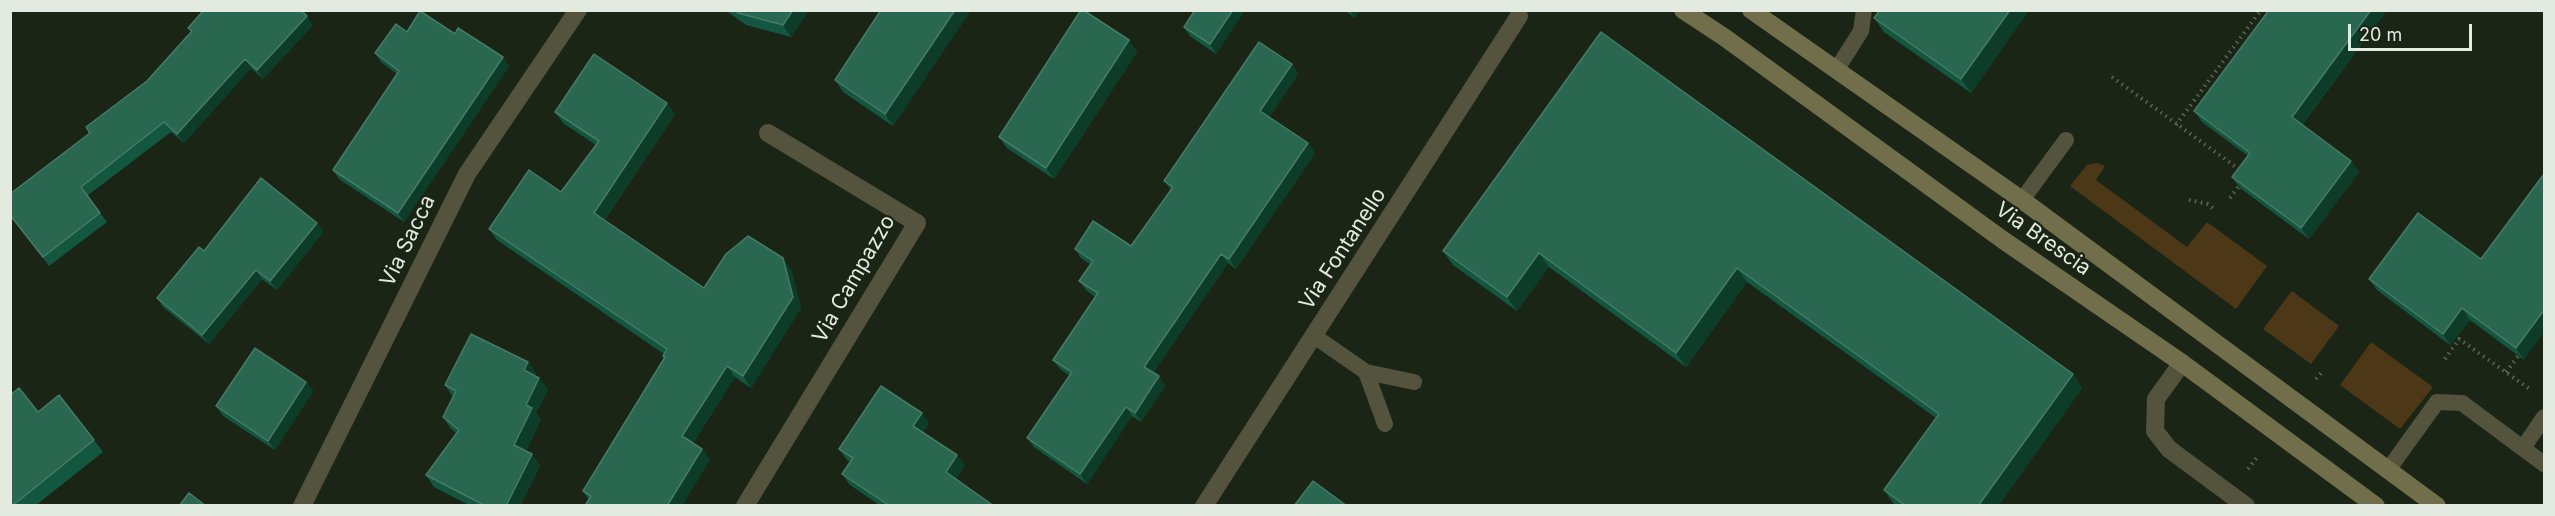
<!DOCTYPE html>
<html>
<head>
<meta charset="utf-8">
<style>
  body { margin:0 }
  #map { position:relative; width:2555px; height:516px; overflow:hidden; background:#1b2516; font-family:Inter,sans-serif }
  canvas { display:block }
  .frame { position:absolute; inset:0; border:12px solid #e3eadf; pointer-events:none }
  .scale { position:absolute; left:2348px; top:24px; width:124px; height:27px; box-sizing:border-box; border:3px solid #e3eadf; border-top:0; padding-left:8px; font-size:18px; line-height:21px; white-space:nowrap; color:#e3eadf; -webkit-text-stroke:4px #1b2516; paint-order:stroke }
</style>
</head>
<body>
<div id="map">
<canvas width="2555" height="516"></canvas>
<div class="frame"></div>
<div class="scale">20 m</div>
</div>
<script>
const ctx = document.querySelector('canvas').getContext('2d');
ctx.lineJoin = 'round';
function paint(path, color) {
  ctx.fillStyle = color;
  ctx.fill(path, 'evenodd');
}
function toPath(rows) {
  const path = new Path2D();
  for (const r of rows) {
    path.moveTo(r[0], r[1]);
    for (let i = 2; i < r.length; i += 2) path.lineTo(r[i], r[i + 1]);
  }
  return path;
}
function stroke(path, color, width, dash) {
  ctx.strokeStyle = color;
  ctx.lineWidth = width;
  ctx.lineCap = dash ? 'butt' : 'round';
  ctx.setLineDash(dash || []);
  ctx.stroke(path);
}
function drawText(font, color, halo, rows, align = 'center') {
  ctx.font = font + ' Inter,sans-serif';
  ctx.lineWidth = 4.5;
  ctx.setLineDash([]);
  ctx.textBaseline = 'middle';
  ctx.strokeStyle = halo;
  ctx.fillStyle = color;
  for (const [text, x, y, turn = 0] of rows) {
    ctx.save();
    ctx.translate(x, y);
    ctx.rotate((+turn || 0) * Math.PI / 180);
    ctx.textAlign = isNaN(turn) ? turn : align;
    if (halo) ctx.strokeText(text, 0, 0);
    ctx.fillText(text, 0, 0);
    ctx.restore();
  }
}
const green = toPath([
  [2097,163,2105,166,2096,180,2187,247,2207,222,2267,266,2236,309,2070,186,2087,165],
  [2292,291,2339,326,2311,364,2263,329],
  [2371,342,2433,387,2400,429,2340,385]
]);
const path = toPath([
  [2112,77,2240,170],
  [2176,125,2261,10],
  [2230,198,2242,182],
  [2189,200,2208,204,2215,210],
  [2445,359,2459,339,2531,390],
  [2506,372,2519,355],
  [2316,379,2322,372],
  [2248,469,2258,456]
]);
const lane = toPath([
  [1837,69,1861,31,1864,10],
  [2022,200,2066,140],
  [1314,336,1366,372,1385,424],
  [1366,372,1414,382],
  [2523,448,2544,417],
  [2388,470,2437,402,2462,403,2544,464]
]);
const street = toPath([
  [2182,363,2156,399,2155,431,2169,449,2246,506],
  [302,506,467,174,578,10],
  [745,506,917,223,768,133],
  [1204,506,1519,16]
]);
const secondary = toPath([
  [1683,10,1724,37,2003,240,2182,363,2376,506],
  [1751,10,2022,200,2437,506]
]);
const wall = toPath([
  [725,10,809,10,791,37,746,25],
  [881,10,971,10,893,126,843,92,835,80],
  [1195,10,1245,10,1216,54,1190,36,1184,27],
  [1344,10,1360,10,1355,18],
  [2029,10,1971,93,1884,32,1874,18],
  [2269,10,2387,10,2302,125,2351,161,2359,172,2309,239,2240,188,2232,177,2248,156,2202,122,2194,111],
  [313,25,263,79,251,68,184,143,171,132,87,196,107,222,49,266,10,215,10,194,90,133,147,81,191,32,188,28],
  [407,32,455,34,509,66,404,222,339,179,333,170,397,74,381,62,375,53],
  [1601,32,2073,374,2082,388,1998,506,1896,506,1894,504,1884,490,1936,418,1747,282,1686,367,1549,267,1517,311,1453,265,1443,251],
  [1129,40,1137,52,1054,179,1007,148,999,137],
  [1292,64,1298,74,1269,117,1308,143,1315,153,1236,269,1228,263,1153,373,1159,376,1165,386,1141,422,1132,416,1087,484,1034,447,1027,438,1070,376,1060,369,1053,360,1095,297,1086,290,1079,281,1090,264,1081,258,1075,249,1131,246,1171,190,1164,181],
  [555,112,675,114,604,221,704,288,791,269,801,308,751,388,735,377,693,443,702,449,710,460,589,500,583,491,665,358,663,356,664,354,497,240,489,229,561,192,596,145,563,123],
  [317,223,323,232,277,290,262,279,209,344,163,307,157,298,204,251],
  [2481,259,2524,360,2470,320,2450,345,2377,290,2369,279],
  [528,362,536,374,535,376,539,378,548,390,536,413,541,420,526,451,532,454,540,466,520,506,471,506,434,487,426,475,456,433,451,429,443,417,453,397,445,385],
  [306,382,313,391,275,450,223,416,216,406],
  [38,412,94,440,103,452,35,506,10,506],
  [929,423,923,432,965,465,956,479,994,506,881,506,850,485,842,474,850,462,847,460,839,449]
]);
const shadedWall = toPath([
  [793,10,809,10,791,37,783,25],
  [955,10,971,10,893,126,885,114],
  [1233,10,1245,10,1216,54,1210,44],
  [1349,10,1360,10,1355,18],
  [2010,10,2029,10,1971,93,1961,79],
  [2371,10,2387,10,2299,128,2292,117],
  [307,16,313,25,263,79,257,70],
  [1129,40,1137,52,1054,179,1046,168],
  [503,57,509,66,404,222,398,213],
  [245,59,251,68,184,143,177,134],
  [1292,64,1298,74,1267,120,1260,111],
  [667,103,675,114,601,225,594,213],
  [1308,143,1315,153,1236,269,1229,259],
  [2351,161,2359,172,2309,239,2301,228],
  [317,223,323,232,277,290,270,281],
  [1539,253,1549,267,1517,311,1507,297],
  [1221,254,1228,263,1151,376,1144,367],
  [783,258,791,269,801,308,751,388,743,376],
  [1737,268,1747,282,1686,367,1676,353],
  [256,270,262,279,209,344,202,335],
  [2462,308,2470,320,2450,345,2443,334],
  [2544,310,2544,332,2524,360,2516,348],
  [528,362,536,374,532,382,524,370],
  [727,366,735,377,690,447,682,436],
  [2073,374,2082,388,1998,506,1978,506],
  [1159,376,1165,386,1141,422,1135,413],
  [539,378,548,390,536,413,541,420,523,457,514,445,526,405],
  [306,382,313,391,275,450,268,441],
  [1126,407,1132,416,1087,484,1080,474],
  [922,413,929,423,921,436,913,426],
  [702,449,710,460,682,506,667,506],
  [532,454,540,466,520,506,506,506],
  [957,455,965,465,954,482,946,472]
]);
const building = toPath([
  [204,10,301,10,307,16,257,70,245,59,177,134,164,122,81,187,100,213,43,257,10,215,10,194,90,133,86,127,147,81,192,31,188,28,204,10],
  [734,10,793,10,783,25,738,13,734,10],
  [881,10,955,10,885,114,835,80,881,10],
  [1081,10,1083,10,1129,40,1046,168,999,137,1081,10],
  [1195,10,1233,10,1210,44,1184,27,1195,10],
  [1880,10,2010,10,1961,79,1874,18,1880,10],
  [2269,10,2371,10,2292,117,2351,161,2301,228,2232,177,2250,153,2194,111,2269,10],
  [420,11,455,34,458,28,503,57,398,213,333,170,399,71,375,53,396,24,407,32,420,11],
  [1601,32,2073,374,1978,506,1906,506,1884,490,1939,414,1737,268,1676,353,1539,253,1507,297,1443,251,1601,32],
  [1259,42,1292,64,1260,111,1308,143,1229,259,1221,254,1144,367,1159,376,1135,413,1126,407,1080,474,1027,438,1072,372,1053,360,1098,293,1079,281,1093,261,1075,249,1093,221,1131,246,1173,187,1164,181,1259,42],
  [594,54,667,103,594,213,704,288,726,254,748,236,783,258,793,297,743,376,727,366,682,436,702,449,667,506,585,506,591,496,583,491,665,357,663,356,667,349,489,229,529,170,561,192,599,141,555,112,594,54],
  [2544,174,2544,310,2516,348,2462,308,2443,334,2369,279,2418,213,2481,259,2544,174],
  [261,178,317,223,270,281,256,270,202,335,157,298,199,247,204,251,261,178],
  [471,334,528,362,524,370,539,378,526,405,532,408,514,445,532,454,506,506,486,506,426,475,459,430,443,417,456,391,445,385,471,334],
  [255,348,306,382,268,441,216,406,255,348],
  [881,386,922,413,913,426,957,455,946,472,994,506,890,506,842,474,853,458,839,449,881,386],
  [19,388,38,412,59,395,94,440,12,506,10,506,10,395,19,388],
  [1313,481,1347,506,1294,506,1313,481],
  [189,493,206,506,179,506,189,493]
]);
const streetNames = [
  ["Via Brescia",2043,239,35],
  ["Via Sacca",408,241,-64],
  ["Via Fontanello",1343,249,-57],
  ["Via Campazzo",854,279,-60]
];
paint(green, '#4c3817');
stroke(path, '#5c6557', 4, [1.5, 4.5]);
stroke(lane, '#54533d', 16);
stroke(street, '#54533d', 18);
stroke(secondary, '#706e4b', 18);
paint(wall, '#135740');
paint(shadedWall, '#0d3c28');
paint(building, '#296751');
stroke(building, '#467b67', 1.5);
drawText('21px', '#e3eadf', '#1b2516', streetNames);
</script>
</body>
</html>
